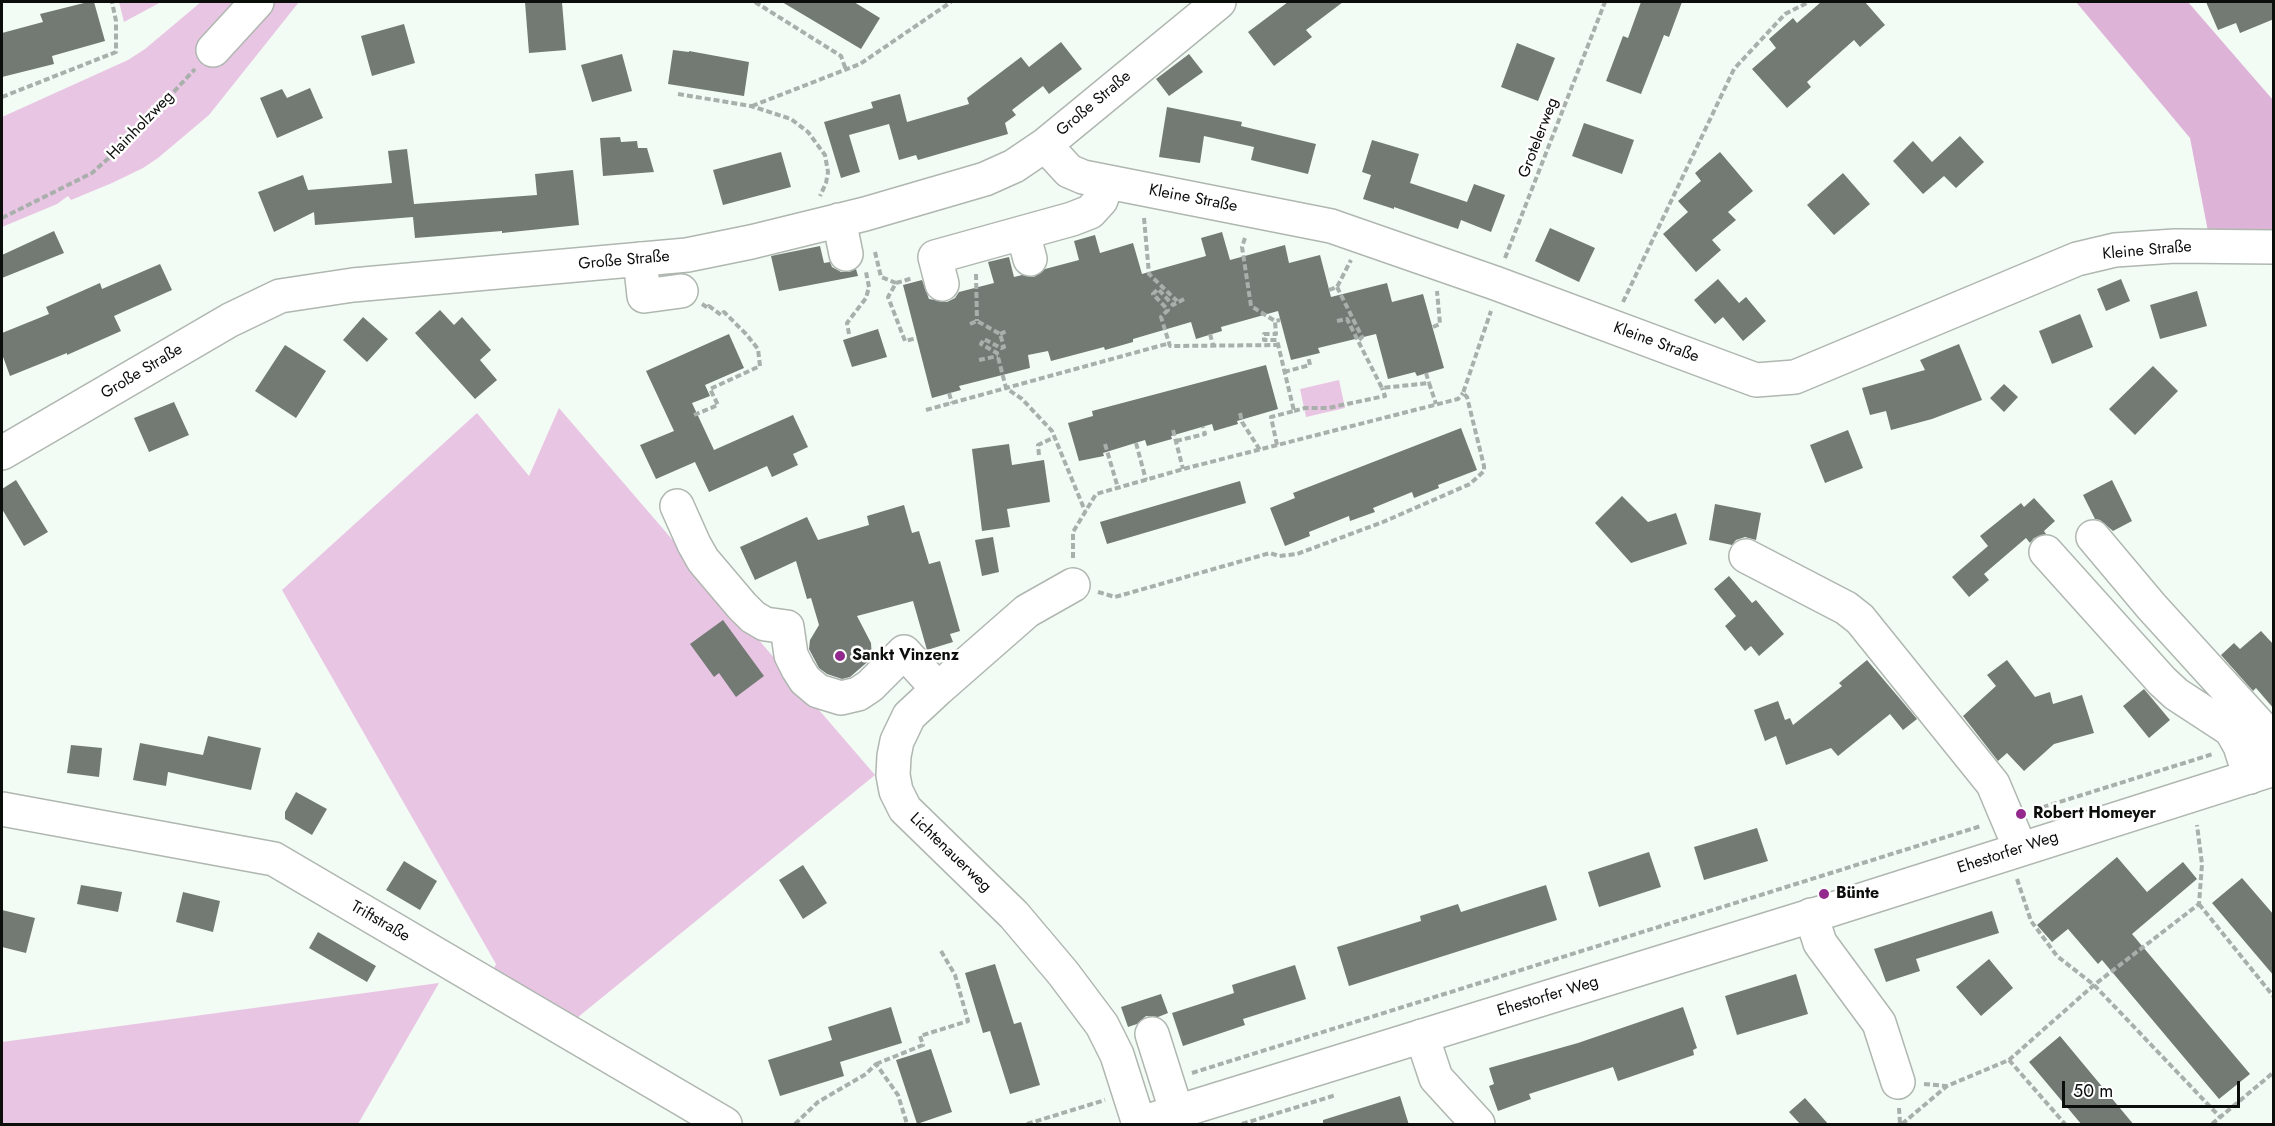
<!DOCTYPE html>
<html>
<head>
<meta charset="utf-8">
<style>
  body { margin:0 }
  #map { position:relative; width:2275px; height:1126px; overflow:hidden; background:#f2fbf4; font-family:Jost,sans-serif }
  canvas { display:block }
  .frame { position:absolute; inset:0; border:3px solid #0c0e0c; pointer-events:none }
  .scale { position:absolute; left:2062px; top:1081px; width:178px; height:27px; box-sizing:border-box; border:3px solid #0c0e0c; border-top:0; padding-left:8px; font-size:18px; line-height:21px; white-space:nowrap; color:#0c0e0c; -webkit-text-stroke:4px #fff; paint-order:stroke }
</style>
</head>
<body>
<div id="map">
<canvas width="2275" height="1126"></canvas>
<div class="frame"></div>
<div class="scale">50 m</div>
</div>
<script>
const ctx = document.querySelector('canvas').getContext('2d');
ctx.lineJoin = 'round';
function paint(path, color) {
  ctx.fillStyle = color;
  ctx.fill(path, 'evenodd');
}
function toPath(rows) {
  const path = new Path2D();
  for (const r of rows) {
    path.moveTo(r[0], r[1]);
    for (let i = 2; i < r.length; i += 2) path.lineTo(r[i], r[i + 1]);
  }
  return path;
}
function stroke(path, color, width, dash) {
  ctx.strokeStyle = color;
  ctx.lineWidth = width;
  ctx.lineCap = dash ? 'butt' : 'round';
  ctx.setLineDash(dash || []);
  ctx.stroke(path);
}
function drawText(font, color, halo, rows, align = 'center') {
  ctx.font = font + ' Jost,sans-serif';
  ctx.lineWidth = 5;
  ctx.setLineDash([]);
  ctx.textBaseline = 'middle';
  ctx.strokeStyle = halo;
  ctx.fillStyle = color;
  for (const [text, x, y, turn = 0] of rows) {
    ctx.save();
    ctx.translate(x, y);
    ctx.rotate((+turn || 0) * Math.PI / 180);
    ctx.textAlign = isNaN(turn) ? turn : align;
    if (halo) ctx.strokeText(text, 0, 0);
    ctx.fillText(text, 0, 0);
    ctx.restore();
  }
}
const green = toPath([
  [119,2,161,2,124,22],
  [201,2,299,2,209,115,158,158,143,168,112,183,71,200,68,196,57,204,2,227,2,117,128,60,145,49],
  [1339,380,1345,408,1306,417,1300,389],
  [559,408,875,775,561,1031,486,984,496,964,282,590,477,413,529,476],
  [439,983,358,1124,2,1124,2,1042]
]);
const forest = toPath([
  [2076,2,2188,2,2273,100,2273,247,2211,247,2190,138]
]);
const building = toPath([
  [88,2,94,2,105,41,52,56,54,64,2,77,2,33,43,22,40,14],
  [525,2,562,2,566,50,529,53],
  [782,2,854,2,880,18,861,49],
  [1288,2,1343,2,1306,30,1312,37,1274,66,1248,32],
  [1641,2,1682,2,1669,37,1664,35,1641,94,1606,81,1623,36,1628,38],
  [1821,2,1865,2,1885,25,1860,47,1854,40,1807,82,1811,87,1787,108,1752,69,1776,48,1769,39,1793,18,1797,23],
  [2206,2,2274,2,2274,19,2240,33,2236,23,2218,30],
  [404,24,415,63,372,76,361,36],
  [1061,42,1082,69,1049,94,1043,86,1012,110,1016,115,1005,123,1008,134,918,160,916,155,899,160,889,124,849,135,860,172,841,178,824,122,873,108,871,102,900,94,907,122,969,104,967,98,1021,57,1029,67],
  [1517,43,1555,58,1538,101,1501,87],
  [673,50,689,52,689,51,749,62,744,96,668,84],
  [622,54,632,91,592,102,581,65],
  [1189,54,1203,72,1169,96,1156,79],
  [310,88,323,118,277,138,260,98,282,89,287,98],
  [1167,107,1242,122,1241,126,1316,144,1308,174,1251,160,1254,147,1204,136,1200,163,1159,157],
  [1584,123,1634,140,1622,174,1572,156],
  [1960,136,1984,162,1956,188,1944,176,1923,194,1893,161,1913,141,1932,162],
  [620,137,621,142,637,141,638,148,647,148,654,172,603,176,600,138],
  [1372,140,1419,154,1410,183,1467,202,1474,184,1505,195,1491,232,1461,220,1458,229,1394,207,1394,209,1363,199,1371,175,1362,172],
  [407,149,414,204,537,195,535,174,573,170,579,225,502,233,502,231,415,238,413,217,315,225,314,212,274,232,258,192,303,175,308,190,392,183,388,151],
  [781,152,791,187,723,205,713,170],
  [1720,152,1753,191,1728,212,1736,220,1712,240,1721,250,1696,272,1663,234,1688,212,1678,201,1701,181,1695,173],
  [1843,173,1870,204,1834,235,1807,205],
  [1550,228,1595,248,1579,282,1535,261],
  [54,231,64,253,2,278,2,255],
  [1222,232,1230,260,1285,245,1289,263,1320,255,1331,297,1387,283,1392,302,1423,294,1444,368,1417,376,1415,372,1388,379,1376,334,1318,348,1320,353,1291,360,1278,311,1221,327,1222,331,1196,339,1191,322,1133,339,1133,342,1105,350,1104,347,1051,361,1048,351,1028,355,1030,368,959,386,961,390,932,398,903,285,922,280,929,299,947,302,955,298,959,292,994,283,988,262,1009,257,1014,277,1022,275,1034,277,1045,269,1079,260,1074,241,1095,235,1100,253,1133,243,1142,274,1206,256,1201,238],
  [820,246,824,263,830,262,832,267,841,272,849,272,856,269,858,276,779,291,771,256],
  [160,264,172,290,114,316,121,331,67,355,67,353,10,376,2,354,2,333,49,314,46,307,100,283,102,289],
  [1718,279,1739,303,1746,297,1766,321,1743,341,1723,317,1715,324,1694,300],
  [2121,279,2130,301,2106,311,2097,289],
  [2197,291,2207,326,2160,339,2150,305],
  [440,310,454,325,462,317,491,350,480,360,497,380,475,399,415,333],
  [2080,314,2093,347,2052,364,2039,331],
  [363,317,388,339,367,362,343,340],
  [878,329,887,357,852,367,843,340],
  [729,334,744,368,705,385,710,396,692,403,714,450,793,415,808,447,793,454,798,465,772,477,767,466,709,492,695,462,656,479,640,445,674,431,646,371],
  [1959,344,1982,400,1932,419,1891,430,1886,411,1870,415,1862,388,1925,370,1920,360],
  [285,345,326,371,296,418,255,391],
  [1266,365,1278,409,1237,421,1238,424,1214,431,1212,424,1171,436,1172,439,1147,446,1145,440,1103,453,1104,456,1079,461,1068,423,1093,416,1092,411],
  [2153,366,2178,391,2135,435,2109,409],
  [2004,384,2018,397,2004,412,1990,398],
  [174,402,189,435,149,452,134,418],
  [1461,428,1477,470,1438,485,1439,488,1414,498,1412,492,1373,508,1375,512,1350,521,1349,516,1309,532,1310,536,1285,546,1270,508,1295,498,1293,493],
  [1848,430,1863,468,1825,483,1810,445],
  [1009,444,1012,465,1044,460,1050,502,1007,509,1010,527,982,531,972,449],
  [16,480,48,532,24,546,2,509,2,489],
  [2112,480,2132,521,2113,531,2100,520,2095,519,2083,495],
  [1240,481,1246,503,1107,544,1100,522],
  [1622,496,1648,522,1676,513,1687,544,1631,563,1595,523],
  [2034,498,2055,521,2044,531,2046,534,2034,538,2030,543,2026,538,1984,574,1989,580,1969,597,1952,577,1988,546,1980,536,2021,503,2024,507],
  [1715,504,1761,513,1756,540,1745,537,1736,540,1732,545,1709,540],
  [904,505,912,533,919,531,929,564,940,561,960,631,950,634,953,642,927,650,913,601,857,616,871,643,872,658,850,677,842,679,827,674,819,668,809,649,810,640,819,625,811,598,807,599,796,561,755,580,740,547,807,517,818,540,869,525,867,516],
  [993,537,999,572,982,576,975,540],
  [1729,576,1752,603,1756,600,1784,634,1759,656,1751,646,1745,651,1725,626,1736,616,1714,589],
  [723,620,764,676,736,697,719,673,714,677,690,644],
  [2261,631,2274,645,2274,709,2256,688,2253,691,2221,655,2234,643,2240,649],
  [1867,660,1917,719,1903,730,1890,714,1838,756,1831,748,1786,765,1776,736,1765,741,1754,710,1778,701,1785,720,1790,718,1793,725,1842,686,1839,683],
  [2007,660,2035,697,2050,692,2053,704,2082,695,2094,733,2054,744,2024,771,2007,753,1998,761,1963,716,1996,686,1987,675],
  [2144,689,2170,720,2149,738,2123,706],
  [208,736,261,748,251,790,168,772,166,786,133,780,140,743,203,755],
  [71,745,102,748,99,777,67,773],
  [296,792,327,809,312,835,285,819,285,812],
  [1757,828,1768,861,1704,880,1694,847],
  [1649,852,1661,887,1599,907,1588,872],
  [2117,857,2147,892,2183,862,2197,879,2132,934,2250,1074,2219,1099,2102,960,2098,964,2068,929,2052,942,2037,925],
  [404,861,437,881,420,910,386,890],
  [803,865,827,903,803,919,779,880],
  [2242,878,2274,915,2274,976,2212,903],
  [81,885,122,892,118,912,77,904],
  [1546,885,1557,920,1349,986,1337,947,1421,921,1420,916,1458,904,1461,912],
  [183,892,220,901,213,932,176,922],
  [2,910,35,918,26,953,2,947],
  [1992,911,1999,933,1916,959,1920,971,1886,982,1874,949],
  [318,932,376,966,367,982,309,948],
  [1989,959,2013,988,1981,1016,1956,987],
  [995,964,1014,1024,1021,1022,1040,1085,1010,1094,990,1031,983,1033,965,973],
  [1295,965,1306,999,1243,1019,1245,1025,1183,1046,1172,1013,1234,993,1232,985],
  [1796,974,1808,1014,1737,1035,1725,996],
  [1161,994,1168,1013,1158,1017,1146,1016,1137,1024,1128,1027,1121,1007],
  [891,1007,902,1043,840,1062,844,1076,780,1096,768,1060,832,1040,828,1027],
  [1683,1007,1697,1048,1693,1050,1694,1055,1618,1081,1613,1067,1529,1094,1531,1099,1498,1111,1489,1086,1494,1084,1489,1068,1578,1043],
  [2060,1036,2134,1125,2082,1125,2029,1062],
  [931,1049,952,1112,917,1124,896,1060],
  [1400,1096,1409,1125,1323,1125,1323,1120],
  [1805,1098,1829,1125,1801,1125,1789,1112]
]);
const path = toPath([
  [755,2,841,56,846,70],
  [678,94,751,106,791,119,808,132,825,155,828,172,826,183,820,196],
  [2,97,116,52,116,21,112,2],
  [752,106,860,64,951,2],
  [2,218,92,173,130,139,195,69],
  [1144,218,1149,274,1177,301],
  [1245,238,1242,247,1251,306,1275,321],
  [875,252,881,277,896,283,888,297,905,341,917,338],
  [1505,258,1605,2],
  [976,274,977,321],
  [896,283,913,278],
  [1337,287,1362,337,1358,341],
  [1329,290,1337,287,1351,260],
  [1184,299,1173,305,1158,289,1153,294,1168,310,1161,317,1170,346,1278,345],
  [1623,302,1734,69,1785,14,1809,2],
  [1337,321,1347,319,1382,388,1429,383,1436,404],
  [970,324,977,321,1000,334,1004,347,1001,348,984,339,981,344,997,353,1006,388,1022,399,1052,431,1085,511],
  [1433,327,1440,324,1437,291],
  [849,334,847,323,866,298,869,287,866,272],
  [1000,334,1007,331],
  [1210,334,1213,345],
  [979,360,998,356],
  [1284,372,1310,365,1308,356],
  [1426,373,1429,383],
  [949,393,952,403],
  [926,410,1170,343],
  [1294,411,1305,408,1328,408,1385,396,1382,388],
  [1240,413,1242,422,1260,450],
  [694,415,718,405,710,389,760,366,758,349,746,334,724,312,721,315,709,306,708,308,702,304],
  [1173,430,1183,469],
  [1176,441,1205,434,1203,427],
  [1136,443,1146,480],
  [1105,444,1118,488],
  [1277,445,1271,417,1294,411,1277,340,1264,340,1264,334,1276,334,1275,321,1280,320],
  [1039,455,1038,445,1055,437],
  [1073,558,1073,532,1096,494,1187,468,1458,399,1463,393],
  [1098,592,1115,597,1270,553,1279,556,1297,554,1383,522,1470,484,1484,471,1484,466,1467,397,1463,393,1491,311],
  [2034,810,2213,754],
  [2017,879,2031,921,2057,956,2094,985,2220,1117],
  [2199,904,2274,997],
  [2009,1060,2065,1124],
  [876,1064,923,1045,920,1036,968,1021,955,975,941,951],
  [1192,1073,1981,826],
  [1924,1084,1946,1086],
  [1899,1108,1900,1124],
  [795,1124,818,1102,866,1074,876,1064,898,1095,907,1124],
  [1027,1124,1105,1100],
  [1242,1124,1336,1095],
  [1902,1124,1947,1086,2009,1060,2094,985,2199,904,2202,864,2197,825],
  [2212,1124,2274,1072]
]);
const minor = toPath([
  [213,50,257,2],
  [1045,145,1069,171,1083,177,1331,226,1495,283,1756,380,1795,377,2077,259,2115,250,2175,246,2274,247],
  [839,220,846,254],
  [1023,233,1030,259],
  [640,259,644,296,681,291],
  [942,284,935,257,1072,219,1090,212,1101,200,1107,182],
  [2,453,230,320,280,296,353,285,687,255,751,242,865,214,985,179,1014,166,1045,145,1219,2],
  [677,506,694,544,703,560,742,606,753,617,765,624,787,627,791,655,798,669,805,680,818,691,841,698,858,694,870,686,904,652,938,689],
  [2093,537,2151,606,2263,729,2274,761],
  [2046,552,2162,681,2176,694,2231,730,2240,746,2250,777],
  [1746,556,1846,608,1860,619,1993,784,2020,848],
  [1073,585,1027,611,938,689,909,716,897,741,894,756,893,775,896,791,905,809,1014,915,1063,973,1102,1025,1117,1055,1139,1124],
  [2,809,274,859,725,1124],
  [1811,915,1820,943,1879,1023,1898,1082],
  [1152,1034,1177,1113],
  [1422,1036,1436,1078,1478,1124]
]);
const major = toPath([
  [1138,1124,1830,910,2274,769]
]);
const markers = [
  [840,656,6,"#93298c"],
  [2021,814,6,"#93298c"],
  [1824,894,6,"#93298c"]
];
const streetNames = [
  ["Große Straße",1094,104,-40],
  ["Hainholzweg",141,126,-46],
  ["Grotelerweg",1539,138,-69],
  ["Kleine Straße",1193,199,11],
  ["Kleine Straße",2147,251,-5],
  ["Große Straße",624,261,-5],
  ["Kleine Straße",1656,343,20],
  ["Große Straße",142,372,-31],
  ["Lichtenauerweg",950,853,44],
  ["Ehestorfer Weg",2008,853,-18],
  ["Triftstraße",380,922,30],
  ["Ehestorfer Weg",1548,997,-17]
];
const poiNames = [
  ["Sankt Vinzenz",852,656],
  ["Robert Homeyer",2033,814],
  ["Bünte",1836,894]
];
paint(green, '#e9c5e4');
paint(forest, '#deb3d8');
paint(building, '#737a74');
stroke(minor, '#afb7b0', 36);
stroke(major, '#afb7b0', 36);
stroke(path, '#a9afaa', 4, [6, 3]);
stroke(minor, '#fff', 33);
stroke(major, '#fff', 33);
for (const [x, y, r, color] of markers) {
  const dot = new Path2D();
  dot.arc(x, y, r, 0, 2 * Math.PI);
  ctx.fillStyle = color;
  ctx.fill(dot);
  stroke(dot, '#fff', 2);
}
drawText('16px', '#0c0e0c', '#fff', streetNames);
drawText('bold 16px', '#0c0e0c', '#fff', poiNames, 'left');
</script>
</body>
</html>
